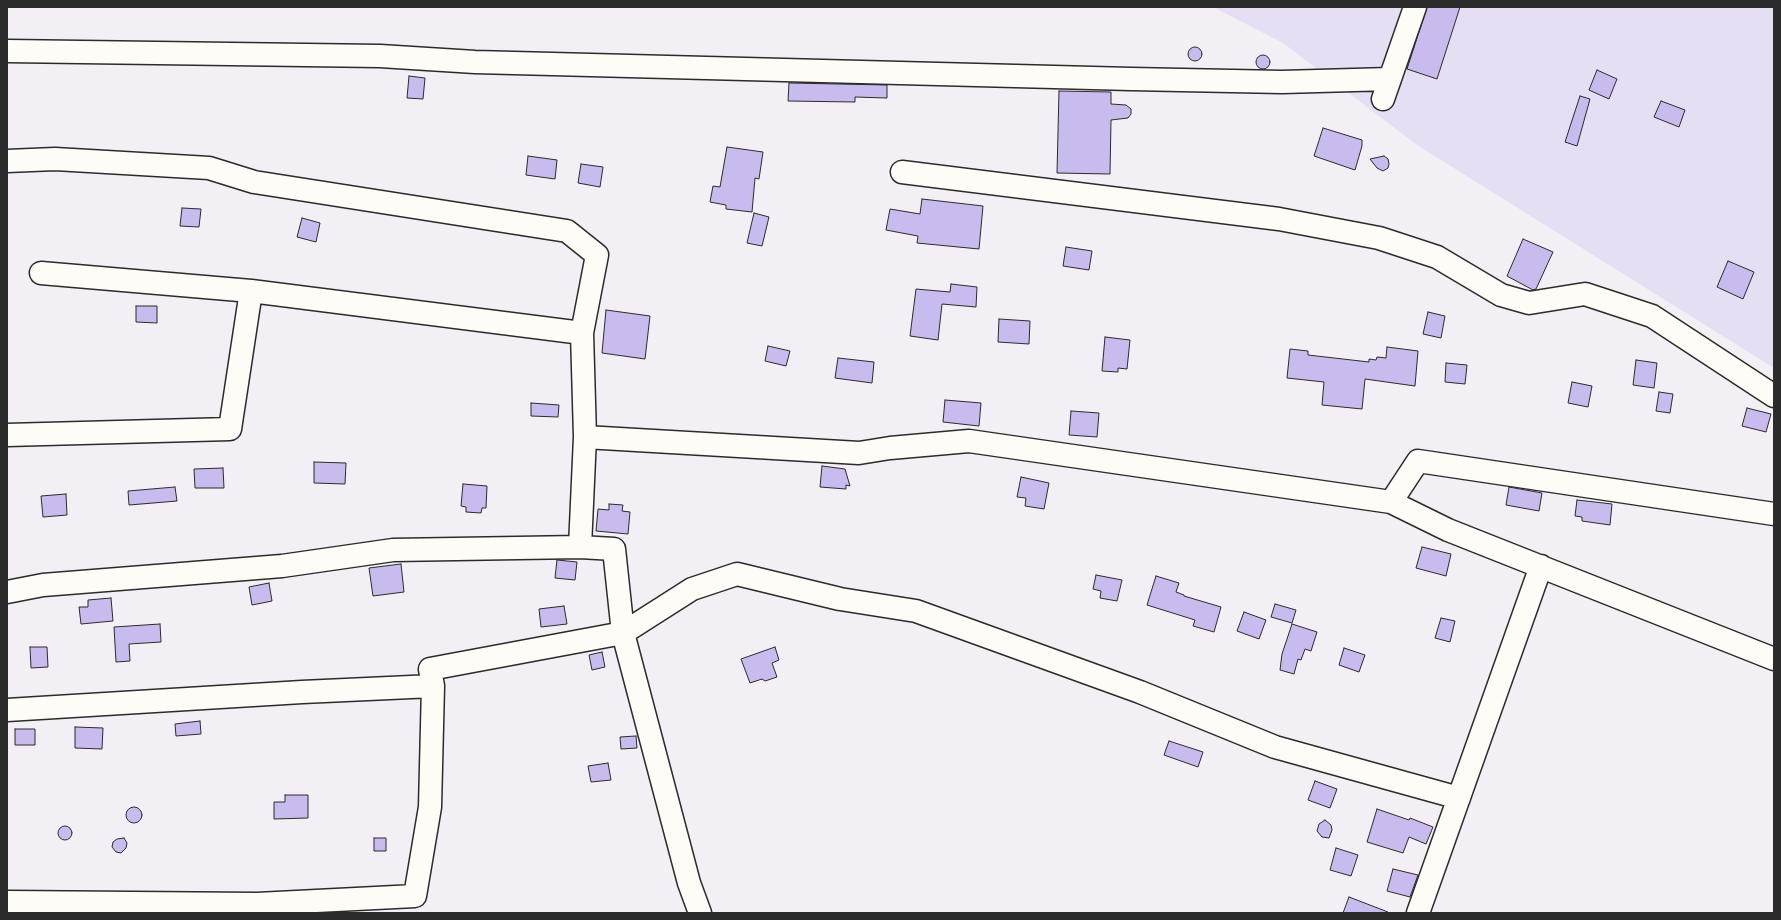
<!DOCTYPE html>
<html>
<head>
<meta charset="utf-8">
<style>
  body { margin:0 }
  #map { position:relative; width:1781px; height:920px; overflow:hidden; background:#f3eff5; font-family:"Shantell Sans",sans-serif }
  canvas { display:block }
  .frame { position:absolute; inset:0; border:8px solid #2b2b2b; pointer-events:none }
</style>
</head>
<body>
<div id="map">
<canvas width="1781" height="920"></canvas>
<div class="frame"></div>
</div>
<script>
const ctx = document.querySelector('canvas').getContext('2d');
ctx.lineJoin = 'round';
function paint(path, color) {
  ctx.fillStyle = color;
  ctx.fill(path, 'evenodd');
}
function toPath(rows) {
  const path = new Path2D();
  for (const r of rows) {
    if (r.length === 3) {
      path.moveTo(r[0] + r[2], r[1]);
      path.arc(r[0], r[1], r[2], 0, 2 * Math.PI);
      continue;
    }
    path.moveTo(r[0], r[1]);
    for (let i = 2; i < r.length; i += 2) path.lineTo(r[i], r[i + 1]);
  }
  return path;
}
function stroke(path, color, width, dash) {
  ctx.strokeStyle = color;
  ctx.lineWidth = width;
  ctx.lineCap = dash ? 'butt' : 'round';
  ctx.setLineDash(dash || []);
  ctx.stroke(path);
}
const built = toPath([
  [1213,7,1774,7,1774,368,1417,145,1283,43]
]);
const building = toPath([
  [1427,7,1460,7,1437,79,1407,69,1427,7],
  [1195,54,7],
  [1263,62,7],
  [1597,70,1617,79,1609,99,1589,90,1597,70],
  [409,76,425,78,423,99,407,98,409,76],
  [789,83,887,85,887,98,855,97,855,102,788,101,789,83],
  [1059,91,1111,92,1111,104,1126,105,1131,109,1131,114,1128,118,1111,120,1110,174,1057,173,1059,91],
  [1580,96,1590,99,1577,146,1565,142,1580,96],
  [1661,101,1685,110,1679,127,1654,117,1661,101],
  [1323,128,1362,140,1362,146,1355,170,1314,156,1323,128],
  [727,147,763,152,759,179,755,178,752,212,726,209,726,205,710,202,713,186,720,187,727,147],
  [528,156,557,160,555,179,526,175,528,156],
  [1384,156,1388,159,1389,164,1388,168,1383,171,1377,168,1370,159,1384,156],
  [581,164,603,167,600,187,578,183,581,164],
  [922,199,983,206,979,249,917,243,918,236,886,230,890,209,920,214,922,199],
  [182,208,201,209,199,227,180,226,182,208],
  [754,213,769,217,762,246,747,243,754,213],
  [302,218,320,223,316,242,297,237,302,218],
  [1523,239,1553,252,1536,289,1533,290,1507,276,1523,239],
  [1066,247,1092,251,1089,270,1063,266,1066,247],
  [1728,261,1754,272,1743,299,1717,287,1728,261],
  [951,284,977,287,976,307,942,304,938,340,910,336,916,289,950,292,951,284],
  [136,306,157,306,157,323,136,322,136,306],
  [606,310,650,316,645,359,602,353,606,310],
  [1428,312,1445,316,1441,338,1423,334,1428,312],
  [999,319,1030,321,1029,344,998,342,999,319],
  [1105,337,1130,340,1127,369,1118,368,1118,372,1102,371,1105,337],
  [768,346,790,351,786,366,765,361,768,346],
  [1387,347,1418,351,1415,386,1365,379,1362,409,1322,405,1324,382,1287,378,1290,349,1308,351,1308,355,1369,362,1369,359,1376,360,1377,357,1386,358,1387,347],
  [838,358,874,362,872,383,835,378,838,358],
  [1636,360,1657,363,1654,388,1633,385,1636,360],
  [1446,363,1467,365,1465,384,1445,382,1446,363],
  [1572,382,1592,386,1588,407,1568,403,1572,382],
  [1659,392,1673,394,1670,413,1656,411,1659,392],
  [945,400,981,403,979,426,943,422,945,400],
  [531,403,559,405,558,417,531,416,531,403],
  [1747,408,1771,414,1766,432,1742,426,1747,408],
  [1071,411,1099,413,1097,437,1069,435,1071,411],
  [314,462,346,463,345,484,314,483,314,462],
  [822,466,845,469,850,486,846,485,846,489,820,487,822,466],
  [223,468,224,488,195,488,194,469,223,468],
  [1021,477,1049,483,1044,509,1025,506,1026,498,1017,497,1021,477],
  [463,484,487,486,486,508,482,508,481,513,466,512,466,507,461,506,463,484],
  [175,487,177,501,129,505,128,491,175,487],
  [1509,487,1542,493,1539,511,1506,505,1509,487],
  [66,494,67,515,43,517,41,496,66,494],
  [1577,500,1612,504,1610,525,1582,521,1582,517,1575,516,1577,500],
  [609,504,623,505,622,511,630,512,628,534,596,531,598,509,609,510,609,504],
  [1422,547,1451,554,1446,576,1416,568,1422,547],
  [557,560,577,562,575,580,555,578,557,560],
  [401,564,404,592,373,596,369,568,401,564],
  [1096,575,1122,580,1117,601,1100,598,1101,591,1093,589,1096,575],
  [1156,576,1179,583,1176,592,1184,595,1184,596,1221,607,1214,632,1193,626,1195,620,1147,605,1156,576],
  [269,583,272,601,252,605,249,587,269,583],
  [111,598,113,621,81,624,79,607,88,607,88,600,111,598],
  [1275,604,1296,610,1292,623,1271,617,1275,604],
  [564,606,567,624,541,627,539,609,564,606],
  [1244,612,1266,620,1259,639,1237,631,1244,612],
  [1441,618,1455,621,1450,642,1435,638,1441,618],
  [160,624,161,642,129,644,130,661,116,662,114,627,160,624],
  [1292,624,1317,632,1311,651,1305,649,1301,660,1298,659,1294,674,1280,670,1282,654,1292,624],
  [30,647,47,647,48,667,31,668,30,647],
  [775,647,779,660,772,663,777,677,765,681,762,679,750,683,741,659,775,647],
  [1344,648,1365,655,1359,672,1339,665,1344,648],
  [602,652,605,667,592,670,589,655,602,652],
  [200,721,201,734,176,736,175,724,200,721],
  [75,727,103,728,102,749,75,748,75,727],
  [15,729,35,729,35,745,15,745,15,729],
  [636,736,637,748,621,749,620,737,636,736],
  [1169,741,1203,752,1198,767,1164,755,1169,741],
  [608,763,611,780,591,782,588,766,608,763],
  [1315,781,1337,789,1330,808,1308,800,1315,781],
  [285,795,308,795,308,818,274,819,274,802,285,802,285,795],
  [134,815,8],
  [1377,809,1409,820,1410,818,1433,827,1426,844,1409,837,1403,853,1367,842,1377,809],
  [1325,820,1331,825,1332,830,1329,838,1322,837,1317,831,1319,824,1325,820],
  [65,833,7],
  [124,838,127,843,126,848,121,853,116,852,112,847,113,842,117,839,124,838],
  [374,838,386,838,386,851,374,851,374,838],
  [1336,848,1358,855,1351,876,1330,870,1336,848],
  [1393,869,1418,875,1410,897,1387,891,1393,869],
  [1349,897,1388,912,1388,913,1343,913,1349,897]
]);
const minor = toPath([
  [7,51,380,56,475,62,1131,79,1282,82,1390,79],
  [1383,99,1415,7],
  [7,161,55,159,209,168,254,182,567,231,597,255,582,333,585,437,580,547],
  [902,172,1279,219,1379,238,1437,257,1501,295,1529,303,1585,294,1652,316,1774,396],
  [41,273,251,291,582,333],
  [7,435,230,429,251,291],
  [585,437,859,453,890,448,969,441,1391,502,1448,530,1774,659],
  [1391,502,1418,461,1774,514],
  [7,592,43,585,282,566,393,550,580,547,614,549,623,633,689,883,700,913],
  [7,710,302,692,433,686],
  [7,902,257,904,415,896,430,807,433,686,430,669,623,633,692,589,737,574,840,599,916,611,1140,692,1275,747,1459,798],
  [1418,913,1541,566]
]);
paint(built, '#e6dff3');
paint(building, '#c9bbed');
stroke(building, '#2b2b2b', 1);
stroke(minor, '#2b2b2b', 25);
stroke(minor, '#fdfcf7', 22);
</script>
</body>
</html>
